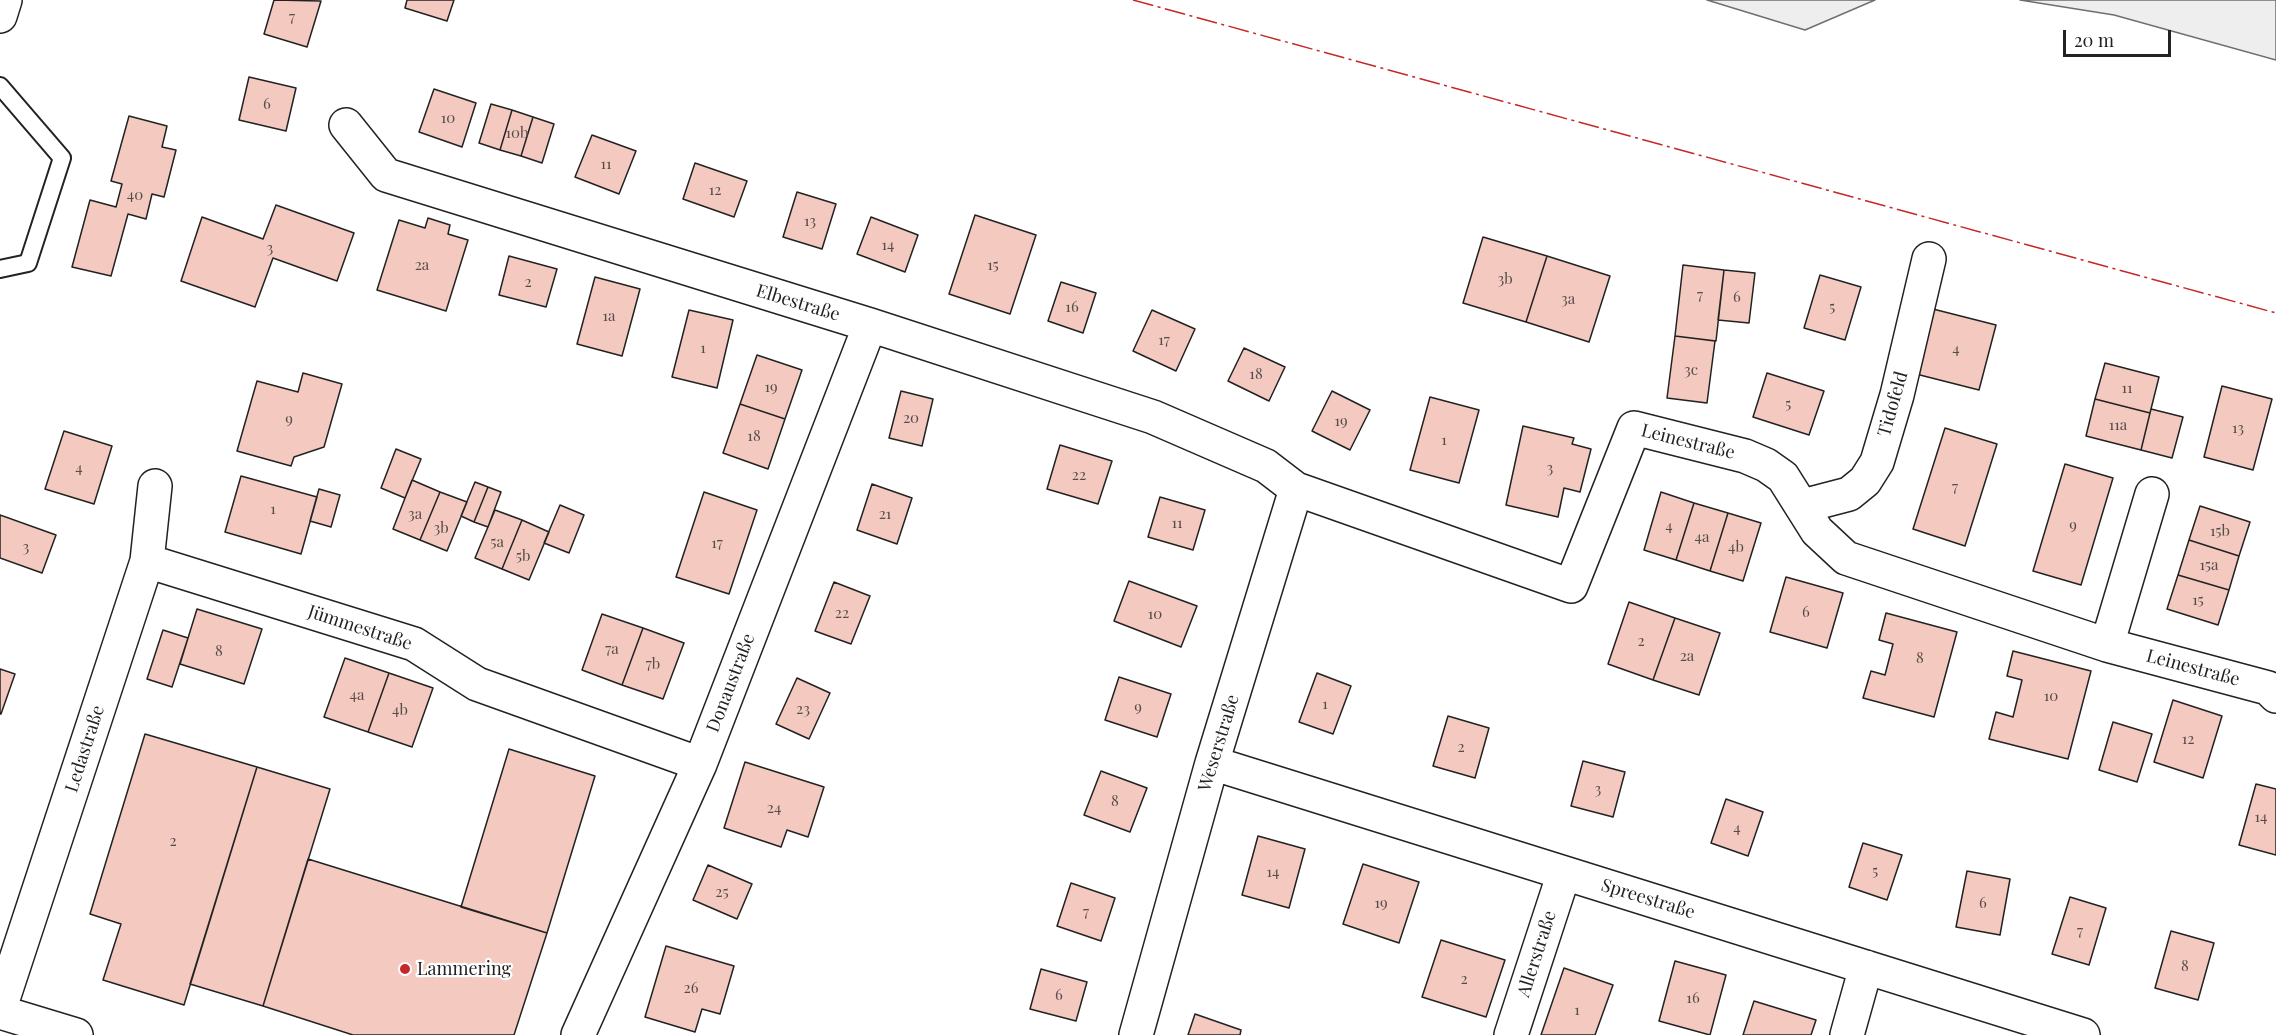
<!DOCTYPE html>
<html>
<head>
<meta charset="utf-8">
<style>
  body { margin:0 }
  #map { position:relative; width:2276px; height:1035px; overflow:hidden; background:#fff; font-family:"Playfair Display",serif }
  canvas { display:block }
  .scale { position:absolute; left:2063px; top:30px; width:108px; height:27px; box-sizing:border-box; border:3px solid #222; border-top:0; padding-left:8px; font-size:18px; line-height:21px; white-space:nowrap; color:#222; -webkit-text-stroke:4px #fff; paint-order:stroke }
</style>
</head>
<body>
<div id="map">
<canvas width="2276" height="1035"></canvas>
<div class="scale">20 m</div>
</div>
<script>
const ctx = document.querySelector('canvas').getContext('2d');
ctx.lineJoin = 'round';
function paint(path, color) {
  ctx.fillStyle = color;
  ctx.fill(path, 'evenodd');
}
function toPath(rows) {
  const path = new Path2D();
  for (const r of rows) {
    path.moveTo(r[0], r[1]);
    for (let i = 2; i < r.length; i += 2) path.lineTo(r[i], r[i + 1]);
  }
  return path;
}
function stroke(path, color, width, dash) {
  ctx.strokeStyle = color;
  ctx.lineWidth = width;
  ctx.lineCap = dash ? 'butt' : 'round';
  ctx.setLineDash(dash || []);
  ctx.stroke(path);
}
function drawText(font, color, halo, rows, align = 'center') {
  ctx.font = font + ' "Playfair Display",serif';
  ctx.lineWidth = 4.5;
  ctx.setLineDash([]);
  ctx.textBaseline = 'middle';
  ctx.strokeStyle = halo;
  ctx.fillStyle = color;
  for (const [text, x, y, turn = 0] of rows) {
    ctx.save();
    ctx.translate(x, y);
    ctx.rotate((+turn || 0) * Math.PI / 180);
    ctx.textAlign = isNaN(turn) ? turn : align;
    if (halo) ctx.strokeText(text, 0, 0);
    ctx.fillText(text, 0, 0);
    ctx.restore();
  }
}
const green = toPath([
  [1707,0,1875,0,1805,30,1707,0],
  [2020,0,2276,0,2276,60,2114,15,2020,0]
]);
const building = toPath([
  [274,0,321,1,307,47,264,34,274,0],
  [407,0,454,0,447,21,405,8,407,0],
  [249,77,296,88,286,131,239,120,249,77],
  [434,89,476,103,462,147,419,132,434,89],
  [491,104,512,110,500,150,479,143,491,104],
  [512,110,533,117,521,156,500,150,512,110],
  [129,116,167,126,162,147,176,150,164,197,152,194,146,219,128,214,111,276,72,267,90,200,116,207,122,184,111,181,129,116],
  [533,117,554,124,542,163,521,156,533,117],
  [592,135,636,151,619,194,575,177,592,135],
  [695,163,747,181,734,217,683,199,695,163],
  [797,192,836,204,822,249,783,237,797,192],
  [276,205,354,233,337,281,273,258,255,307,181,281,202,217,263,239,276,205],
  [975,215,1036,235,1010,314,949,294,975,215],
  [871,217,918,235,905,272,857,254,871,217],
  [428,218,450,225,448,234,468,240,446,311,377,290,399,220,425,228,428,218],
  [1483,237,1547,256,1526,322,1463,303,1483,237],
  [509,256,557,269,546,307,499,295,509,256],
  [1547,256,1610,276,1589,342,1526,322,1547,256],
  [1683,265,1724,270,1716,341,1675,336,1683,265],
  [1724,270,1755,273,1749,323,1718,320,1724,270],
  [1820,275,1861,287,1845,340,1804,328,1820,275],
  [595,277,640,289,622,356,577,344,595,277],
  [1061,282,1096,293,1083,333,1048,321,1061,282],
  [1933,309,1996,325,1979,390,1916,374,1933,309],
  [689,310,733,320,717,388,672,377,689,310],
  [1152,310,1195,329,1176,371,1133,351,1152,310],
  [1675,336,1715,341,1707,403,1667,398,1675,336],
  [1244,348,1285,367,1269,401,1228,381,1244,348],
  [757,355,802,370,785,419,740,404,757,355],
  [2105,363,2159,377,2150,413,2095,399,2105,363],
  [303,373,342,384,324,447,294,457,291,466,237,451,257,381,298,392,303,373],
  [1767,373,1824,391,1809,435,1753,417,1767,373],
  [2222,386,2272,399,2253,470,2204,457,2222,386],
  [901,391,933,399,922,446,889,438,901,391],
  [1332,391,1370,410,1350,450,1312,431,1332,391],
  [1430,397,1479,410,1459,483,1410,470,1430,397],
  [2095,399,2150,413,2141,450,2086,436,2095,399],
  [740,404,785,419,768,469,723,453,740,404],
  [2151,409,2183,417,2172,458,2141,450,2151,409],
  [1523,426,1574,438,1572,444,1591,449,1580,492,1564,488,1558,517,1506,505,1523,426],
  [1945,428,1997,444,1965,546,1913,529,1945,428],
  [64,431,112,446,94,504,45,489,64,431],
  [1060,445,1112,461,1098,504,1047,489,1060,445],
  [396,449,421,459,405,498,381,488,396,449],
  [2065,464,2113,478,2081,585,2033,571,2065,464],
  [241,476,317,497,301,554,225,532,241,476],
  [412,480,440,492,420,540,393,529,412,480],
  [475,482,488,487,474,522,461,516,475,482],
  [872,484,912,498,897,544,857,530,872,484],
  [488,487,501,492,488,527,474,522,488,487],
  [319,489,340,495,331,527,310,521,319,489],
  [440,492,467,502,447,551,420,540,440,492],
  [704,492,757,510,729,594,676,577,704,492],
  [1661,492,1694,503,1676,560,1644,550,1661,492],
  [1160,497,1205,510,1193,550,1148,537,1160,497],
  [1694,503,1728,513,1710,571,1676,560,1694,503],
  [560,505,584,515,569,553,544,543,560,505],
  [2200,506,2250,522,2239,556,2189,540,2200,506],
  [495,510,522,520,502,569,475,558,495,510],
  [1728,513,1761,523,1743,581,1710,571,1728,513],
  [0,515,56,535,42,573,0,558,0,515],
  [522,520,549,532,529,580,502,569,522,520],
  [2189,540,2239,556,2229,590,2178,575,2189,540],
  [2178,575,2229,590,2218,625,2167,609,2178,575],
  [1786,577,1843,593,1827,648,1770,632,1786,577],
  [1129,581,1197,606,1181,647,1114,621,1129,581],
  [834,582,870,596,851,644,815,631,834,582],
  [1629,602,1675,618,1653,680,1608,664,1629,602],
  [197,609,262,629,244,684,180,664,197,609],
  [1886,613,1957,632,1934,717,1863,698,1871,671,1885,675,1893,644,1879,640,1886,613],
  [602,614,643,628,622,685,582,670,602,614],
  [1675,618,1720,633,1699,695,1653,680,1675,618],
  [643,628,684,643,663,699,622,685,643,628],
  [163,630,188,638,172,687,147,679,163,630],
  [2013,651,2091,671,2068,759,1989,739,1996,712,2013,717,2022,680,2007,676,2013,651],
  [345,658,389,673,368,732,324,717,345,658],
  [0,669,15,674,1,714,0,714,0,669],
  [389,673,433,688,412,747,368,732,389,673],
  [1317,673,1351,686,1333,734,1299,722,1317,673],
  [1119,677,1171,694,1157,737,1105,720,1119,677],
  [797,678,830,693,809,739,776,724,797,678],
  [2173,700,2222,716,2203,778,2154,762,2173,700],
  [1448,716,1489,728,1475,778,1433,766,1448,716],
  [2113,722,2152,734,2137,782,2099,770,2113,722],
  [145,734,257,767,184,1005,103,980,121,924,90,914,145,734],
  [509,749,595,776,547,933,461,907,509,749],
  [1583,761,1625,772,1613,817,1571,806,1583,761],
  [745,762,824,787,808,837,787,830,781,847,724,828,745,762],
  [257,767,330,789,263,1006,190,984,257,767],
  [1101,771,1147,788,1130,832,1084,815,1101,771],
  [2256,784,2276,789,2276,855,2239,845,2256,784],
  [1726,799,1763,812,1748,856,1711,843,1726,799],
  [1258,836,1305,849,1289,908,1242,895,1258,836],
  [1863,843,1902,855,1887,900,1849,887,1863,843],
  [308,859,547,933,514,1035,353,1035,263,1006,308,859],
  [1363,864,1419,882,1399,943,1343,924,1363,864],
  [708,865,752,884,737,919,693,900,708,865],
  [1967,871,2010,879,2000,935,1956,927,1967,871],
  [1071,883,1115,898,1101,941,1057,926,1071,883],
  [2070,897,2106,908,2089,965,2052,954,2070,897],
  [2171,931,2214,943,2198,1000,2155,988,2171,931],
  [1441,940,1505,960,1486,1017,1422,997,1441,940],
  [666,946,734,966,720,1014,702,1009,695,1032,645,1017,666,946],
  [1675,961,1726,975,1710,1035,1659,1021,1675,961],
  [1564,968,1613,985,1595,1035,1541,1035,1564,968],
  [1041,969,1087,982,1076,1021,1030,1009,1041,969],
  [1754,1001,1816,1020,1811,1035,1743,1035,1754,1001],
  [1195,1014,1241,1030,1240,1035,1188,1035,1195,1014]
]);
const lane = toPath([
  [0,86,62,158,28,263,0,269]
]);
const street = toPath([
  [346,125,386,175,870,325,1153,417,1266,466,1296,489,1212,763,1136,1035],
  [1296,489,1571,586,1634,428,1745,456,1766,465,1783,477,1817,531,1846,558,2107,645,2268,688,2276,696],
  [1803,506,1849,494,1865,481,1877,462,1897,395,1929,259],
  [147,561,414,644,477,684,700,764],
  [2107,645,2152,494],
  [1212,763,2083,1035],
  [0,1008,147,561,155,486],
  [0,1012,76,1035],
  [578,1035,700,764,870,325],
  [1511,1035,1564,873],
  [1847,1035,1866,967]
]);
const secondary = toPath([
  [0,16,5,0]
]);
const power = toPath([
  [1133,0,2276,313]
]);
const markers = [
  [405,969,6,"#c62828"]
];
const numberNames = [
  ["7",292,17],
  ["6",267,104],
  ["10",448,118],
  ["10b",517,133],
  ["11",606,164],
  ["12",715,190],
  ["40",135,195],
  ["13",810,221],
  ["14",888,245],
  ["3",270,248],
  ["2a",422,265],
  ["15",993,265],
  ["3b",1505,279],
  ["2",528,282],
  ["7",1700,295],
  ["6",1737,297],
  ["3a",1568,299],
  ["16",1072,307],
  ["5",1832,307],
  ["1a",609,316],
  ["17",1164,340],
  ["1",703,348],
  ["4",1956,349],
  ["3c",1691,370],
  ["18",1256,374],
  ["19",771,387],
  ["11",2127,388],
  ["5",1788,404],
  ["20",911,418],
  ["9",289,419],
  ["19",1341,421],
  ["11a",2118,425],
  ["13",2238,428],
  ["18",754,436],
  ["1",1444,440],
  ["4",79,468],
  ["3",1550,468],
  ["22",1079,475],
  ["7",1955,487],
  ["1",273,509],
  ["3a",415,514],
  ["21",885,514],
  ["11",1177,523],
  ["9",2073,525],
  ["4",1669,526],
  ["3b",441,528],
  ["15b",2220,531],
  ["4a",1702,537],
  ["5a",497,542],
  ["17",717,543],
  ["3",26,547],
  ["4b",1736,547],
  ["5b",523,556],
  ["15a",2209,565],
  ["15",2198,600],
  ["6",1806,612],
  ["22",842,613],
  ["10",1155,614],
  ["2",1641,641],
  ["7a",612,649],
  ["8",219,651],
  ["2a",1687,656],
  ["8",1920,658],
  ["7b",653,664],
  ["4a",357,695],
  ["10",2051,696],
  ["1",1325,704],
  ["9",1138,707],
  ["23",803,709],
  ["4b",400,710],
  ["12",2188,739],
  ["2",1461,747],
  ["3",1598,789],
  ["8",1115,801],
  ["24",774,808],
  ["14",2261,817],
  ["4",1737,828],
  ["2",173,841],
  ["5",1875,871],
  ["14",1273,872],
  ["25",722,892],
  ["19",1381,903],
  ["6",1983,903],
  ["7",1086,912],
  ["7",2080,931],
  ["8",2185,966],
  ["2",1464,979],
  ["26",691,988],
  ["6",1059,995],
  ["16",1693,998],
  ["1",1577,1010]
];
const streetNames = [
  ["Elbestraße",798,303,17],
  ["Tidofeld",1893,404,-74],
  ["Leinestraße",1688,442,14],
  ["Jümmestraße",360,628,18],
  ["Leinestraße",2193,668,15],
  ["Donaustraße",731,683,-69],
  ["Weserstraße",1219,743,-73],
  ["Ledastraße",85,749,-72],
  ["Spreestraße",1648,899,17],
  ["Allerstraße",1537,954,-72]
];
const poiNames = [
  ["Lammering",417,969]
];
paint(green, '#eee');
stroke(green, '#6f6f6f', 1.5);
paint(building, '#f3c9c0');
stroke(building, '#222', 1.5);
stroke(lane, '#222', 20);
stroke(street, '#222', 36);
stroke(secondary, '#222', 36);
stroke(lane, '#fff', 16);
stroke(street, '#fff', 33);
stroke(secondary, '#fff', 33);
stroke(power, '#c62828', 1.5, [21, 4.5, 3, 4.5]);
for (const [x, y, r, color] of markers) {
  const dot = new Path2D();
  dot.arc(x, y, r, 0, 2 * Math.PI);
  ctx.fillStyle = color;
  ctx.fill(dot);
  stroke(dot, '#fff', 2);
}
drawText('15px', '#564c4a', null, numberNames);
drawText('18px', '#222', '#fff', streetNames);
drawText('18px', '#222', '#fff', poiNames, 'left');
</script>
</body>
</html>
